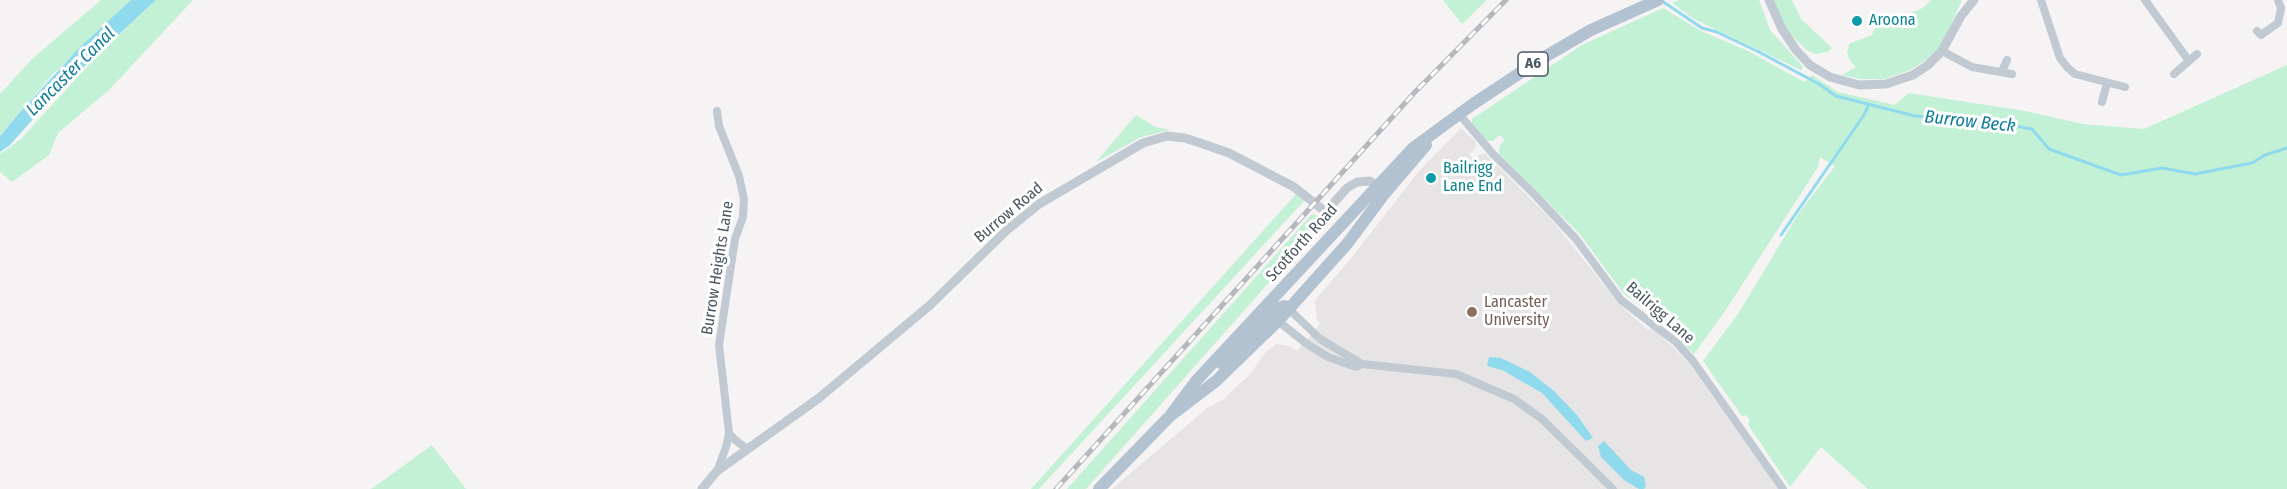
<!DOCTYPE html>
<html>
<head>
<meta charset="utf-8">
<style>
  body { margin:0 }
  canvas { display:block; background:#f5f3f3 }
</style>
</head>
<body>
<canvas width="2287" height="489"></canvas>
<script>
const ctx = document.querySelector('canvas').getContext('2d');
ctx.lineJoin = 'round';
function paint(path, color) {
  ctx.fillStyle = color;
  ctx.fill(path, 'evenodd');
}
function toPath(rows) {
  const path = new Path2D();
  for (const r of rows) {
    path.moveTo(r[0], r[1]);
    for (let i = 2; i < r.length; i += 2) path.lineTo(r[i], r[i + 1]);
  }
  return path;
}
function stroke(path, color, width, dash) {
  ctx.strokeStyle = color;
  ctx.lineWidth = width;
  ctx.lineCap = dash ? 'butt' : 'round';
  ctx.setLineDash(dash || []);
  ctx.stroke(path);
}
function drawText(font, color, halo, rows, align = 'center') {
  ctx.font = font + ' "Fira Sans Condensed",sans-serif';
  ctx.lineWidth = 6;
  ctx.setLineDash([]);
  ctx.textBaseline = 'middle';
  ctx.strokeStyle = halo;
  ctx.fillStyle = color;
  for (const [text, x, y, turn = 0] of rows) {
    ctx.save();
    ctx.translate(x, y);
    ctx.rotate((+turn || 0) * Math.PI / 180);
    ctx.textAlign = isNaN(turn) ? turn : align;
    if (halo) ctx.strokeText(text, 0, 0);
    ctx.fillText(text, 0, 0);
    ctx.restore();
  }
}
const education = toPath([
  [1460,129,1462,129,1476,142,1476,147,1469,155,1474,159,1480,154,1486,154,1551,219,1619,304,1648,330,1654,329,1688,362,1778,489,1112,489,1207,408,1224,399,1251,373,1265,353,1272,347,1277,344,1290,346,1297,351,1320,324,1317,320,1315,302,1317,298,1352,257,1420,170]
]);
const green = toPath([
  [101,0,131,0,53,74,0,135,0,94,32,59],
  [156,0,193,0,109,90,58,133,49,155,12,182,0,172,0,154,21,139,94,59],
  [1443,0,1487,0,1462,24],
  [1679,0,1759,0,1770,30,1803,67,1801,70,1694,19,1672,3],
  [1771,0,1792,0,1801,19,1832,48,1827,52,1816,54,1808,51,1796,40,1780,21],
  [1931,0,1962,0,1947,33,1939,48,1926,60,1910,70,1884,79,1861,79,1842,75,1856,67,1850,61,1847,53,1849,44,1872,35,1879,20,1898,18,1923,8],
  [1663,8,1701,31,1748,51,1804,82,1812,75,1838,92,1895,105,1909,93,2025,111,2083,124,2144,129,2287,65,2287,489,1868,489,1821,447,1790,487,1748,424,1750,420,1746,415,1742,416,1703,361,1738,314,1799,213,1835,166,1820,157,1818,167,1727,308,1694,354,1654,316,1624,294,1579,233,1499,154,1500,145,1505,140,1500,135,1493,141,1485,141,1472,124,1472,119,1478,115,1582,45],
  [1136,115,1156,127,1170,130,1141,137,1096,162],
  [1297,193,1304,201,1039,489,1031,489],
  [1312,214,1326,218,1086,489,1067,489],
  [432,445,466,489,371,489,384,480]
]);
const water = toPath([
  [131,0,156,0,58,91,10,145,0,152,0,136,20,112,79,48],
  [1489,357,1501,358,1530,372,1554,391,1577,415,1593,438,1586,441,1542,393,1502,370,1487,366],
  [1604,441,1631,470,1644,477,1646,486,1644,489,1639,489,1624,480,1601,457,1598,446]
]);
const stream = toPath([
  [1662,1,1702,28,1717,32,1759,52,1819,84,1836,96,1915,116,1999,123,2032,129,2049,149,2121,175,2162,168,2195,174,2252,163,2265,155,2287,148],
  [1781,235,1864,115,1869,104]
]);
const minor = toPath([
  [2041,0,2060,58,2068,68,2075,74,2125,87],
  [2145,0,2189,61],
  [2257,31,2261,35,2278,23,2281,8,2278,0],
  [1942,51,1972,67,2012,74],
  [2002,71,2007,60],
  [2174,74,2197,54],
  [2102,102,2107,83],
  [717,111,719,126,739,176,744,199,743,217,735,239,719,345,729,433,726,447,718,469],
  [1459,114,1493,154,1534,194,1576,239,1621,300,1676,342,1693,361,1783,489],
  [1289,309,1320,339,1362,364,1456,374,1514,399,1542,419,1613,489],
  [1278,321,1307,344,1328,357,1356,367,1362,364],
  [729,433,734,439,747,449]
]);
const tertiary = toPath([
  [1769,0,1782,29,1796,50,1810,65,1830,77,1859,85,1886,84,1913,75,1928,65,1942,51,1961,16,1974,0],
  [702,489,717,471,819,398,929,306,1007,230,1039,204,1143,143,1167,136,1185,138,1206,145,1229,153,1294,187,1322,209,1329,208,1347,188,1357,182,1370,181,1376,185]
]);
const primary = toPath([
  [1222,364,1277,309,1284,306,1289,309],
  [1170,416,1196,381,1413,148,1473,104,1541,59,1591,30,1658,0],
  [1099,489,1170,416,1216,381,1278,321,1347,244,1385,193,1426,145]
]);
const rail = toPath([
  [1056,489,1415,92,1506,0]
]);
const markers = [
  [1857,21,6,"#0f9aa8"],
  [1431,178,6,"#0f9aa8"],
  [1472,312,6,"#8d6e63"]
];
const shields = [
  [1533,64,30]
];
const shieldNames = [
  ["A6",1533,64]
];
const cultureNames = [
  ["Aroona",1869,21],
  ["Bailrigg",1443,169],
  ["Lane End",1443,187]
];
const streetNames = [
  ["Burrow Road",1009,213,-40],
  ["Scotforth Road",1302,243,-48],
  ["Burrow Heights Lane",718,268,-81],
  ["Bailrigg Lane",1660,313,41]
];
const educationNames = [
  ["Lancaster",1484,303],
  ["University",1484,321]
];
const waterNames = [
  ["Lancaster Canal",71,72,-45],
  ["Burrow Beck",1970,122,6]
];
paint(education, '#e6e4e5');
paint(green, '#c3f1d5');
paint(water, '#90daee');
stroke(stream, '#90daee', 3);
stroke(minor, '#c1cad2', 8);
stroke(tertiary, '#c1cad2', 9);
stroke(primary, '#b3c2d1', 12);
stroke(rail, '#b5b8bd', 5);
stroke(rail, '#fff', 3, [9]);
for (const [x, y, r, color] of markers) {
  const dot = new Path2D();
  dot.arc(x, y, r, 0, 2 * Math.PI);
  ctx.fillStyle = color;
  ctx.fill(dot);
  stroke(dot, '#fff', 2);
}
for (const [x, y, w] of shields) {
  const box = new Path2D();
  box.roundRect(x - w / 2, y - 12, w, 24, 4.5);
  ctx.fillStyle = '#fff';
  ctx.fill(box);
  stroke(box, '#4a5661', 1.5);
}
drawText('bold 15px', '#4a5661', null, shieldNames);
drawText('16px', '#0d838f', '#fff', cultureNames, 'left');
drawText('16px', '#4a5661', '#fff', streetNames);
drawText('16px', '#785e54', '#fff', educationNames, 'left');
drawText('italic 18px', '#0c7c9b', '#fff', waterNames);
</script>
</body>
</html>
